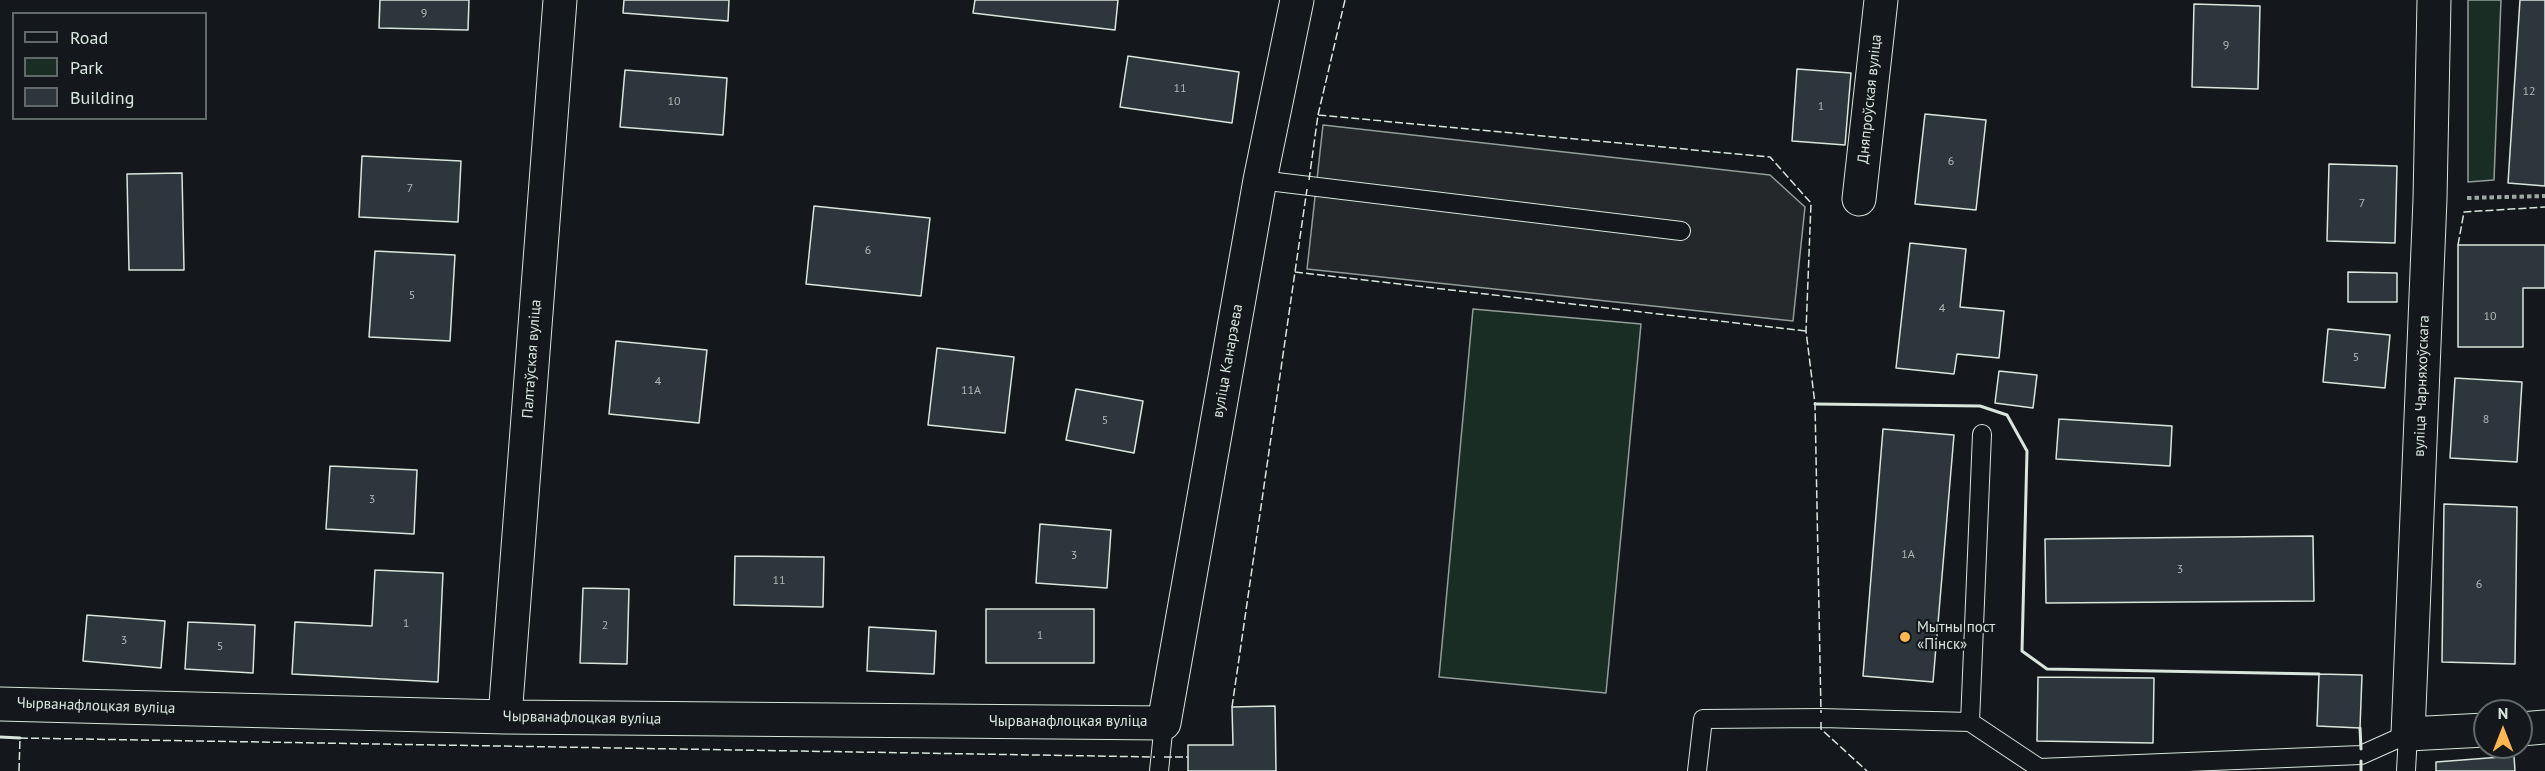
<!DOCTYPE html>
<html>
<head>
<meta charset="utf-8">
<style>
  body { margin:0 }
  #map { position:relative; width:2545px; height:771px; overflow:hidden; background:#14181c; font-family:"PT Sans",sans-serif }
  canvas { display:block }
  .legend { position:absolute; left:12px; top:12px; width:195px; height:108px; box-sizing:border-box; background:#14181c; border:2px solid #626a69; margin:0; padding:8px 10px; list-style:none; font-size:18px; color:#d8e6dc }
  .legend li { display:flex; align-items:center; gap:12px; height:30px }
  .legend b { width:30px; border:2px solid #626a69 }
  .north { position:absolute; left:2473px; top:699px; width:60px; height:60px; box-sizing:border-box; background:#14181c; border:2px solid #626a69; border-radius:50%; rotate:0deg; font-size:16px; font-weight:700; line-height:24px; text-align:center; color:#d8e6dc }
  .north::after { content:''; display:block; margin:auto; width:21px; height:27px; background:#ffb74d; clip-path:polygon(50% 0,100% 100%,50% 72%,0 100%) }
</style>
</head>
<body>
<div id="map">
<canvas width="2545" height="771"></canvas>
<ul class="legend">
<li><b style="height:8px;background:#14181c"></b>Road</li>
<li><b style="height:16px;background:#1a2d24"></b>Park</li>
<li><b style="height:16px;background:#2c363c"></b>Building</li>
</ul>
<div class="north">N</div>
</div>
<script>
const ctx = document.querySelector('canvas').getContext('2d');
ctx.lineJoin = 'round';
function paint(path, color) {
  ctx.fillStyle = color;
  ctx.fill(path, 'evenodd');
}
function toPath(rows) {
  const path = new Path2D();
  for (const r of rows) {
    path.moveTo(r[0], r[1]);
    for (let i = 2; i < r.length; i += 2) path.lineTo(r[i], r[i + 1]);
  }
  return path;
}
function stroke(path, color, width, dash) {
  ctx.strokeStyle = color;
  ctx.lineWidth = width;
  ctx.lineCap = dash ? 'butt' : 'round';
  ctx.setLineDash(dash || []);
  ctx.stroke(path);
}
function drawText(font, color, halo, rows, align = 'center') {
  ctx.font = font + ' "PT Sans",sans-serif';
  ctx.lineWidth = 4.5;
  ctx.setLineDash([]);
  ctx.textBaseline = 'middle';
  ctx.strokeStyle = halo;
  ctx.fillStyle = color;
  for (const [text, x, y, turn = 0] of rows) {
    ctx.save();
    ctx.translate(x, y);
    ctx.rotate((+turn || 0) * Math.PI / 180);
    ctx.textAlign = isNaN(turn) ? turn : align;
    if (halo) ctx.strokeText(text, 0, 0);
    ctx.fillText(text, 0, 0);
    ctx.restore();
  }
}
const green = toPath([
  [2468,0,2501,0,2494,180,2468,182,2468,0],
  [1473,309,1641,324,1606,693,1439,677,1473,309]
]);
const parking = toPath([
  [1323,125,1770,175,1805,207,1793,321,1307,269,1323,125]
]);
const building = toPath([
  [380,0,469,0,468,30,379,28,380,0],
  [624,0,729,0,728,21,623,13,624,0],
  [975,0,1118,0,1115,30,973,13,975,0],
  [2520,0,2545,0,2545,186,2508,183,2520,0],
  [2194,4,2260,6,2258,89,2192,87,2194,4],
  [1128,56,1239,72,1232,123,1120,107,1128,56],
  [1797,69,1851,73,1845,145,1792,141,1797,69],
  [625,70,727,78,723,135,620,127,625,70],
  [1925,114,1986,120,1976,210,1915,204,1925,114],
  [362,156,461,161,458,222,359,217,362,156],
  [2329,164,2397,166,2395,243,2327,241,2329,164],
  [182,173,184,270,129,270,127,174,182,173],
  [814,206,930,218,921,296,806,284,814,206],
  [1910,243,1966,249,1960,307,2004,311,1999,358,1957,354,1954,374,1896,368,1910,243],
  [2458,245,2545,245,2545,288,2523,288,2523,347,2458,347,2458,245],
  [375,251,455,255,450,341,369,337,375,251],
  [2348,272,2397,273,2397,302,2348,302,2348,272],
  [2328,329,2390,335,2385,388,2323,382,2328,329],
  [616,341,707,350,699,423,609,414,616,341],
  [937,348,1014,357,1005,433,928,425,937,348],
  [1999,371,2037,375,2033,408,1995,403,1999,371],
  [2455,378,2522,382,2517,462,2450,458,2455,378],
  [1076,389,1143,401,1134,453,1066,440,1076,389],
  [2059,419,2172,426,2170,466,2056,459,2059,419],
  [1883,429,1954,435,1933,682,1863,676,1883,429],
  [330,466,417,470,414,534,326,529,330,466],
  [2444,504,2517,507,2515,664,2442,662,2444,504],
  [1040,524,1111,530,1107,588,1036,583,1040,524],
  [2313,536,2314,601,2046,603,2045,539,2313,536],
  [735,556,824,557,823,607,734,605,735,556],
  [375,570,443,573,438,682,292,674,295,622,372,626,375,570],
  [583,588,629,589,627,664,580,663,583,588],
  [986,609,1094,609,1094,663,986,663,986,609],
  [87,615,165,621,161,668,83,661,87,615],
  [188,622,255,625,253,673,185,669,188,622],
  [869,627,936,631,934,674,867,671,869,627],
  [2319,674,2362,675,2360,728,2317,726,2319,674],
  [2038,677,2154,678,2153,743,2037,741,2038,677],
  [1275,706,1276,771,1188,771,1188,745,1233,745,1232,707,1275,706],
  [2514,756,2515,771,2436,771,2436,762,2514,756]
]);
const path = toPath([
  [2467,198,2545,196]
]);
const service = toPath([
  [1260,180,1681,231],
  [1982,434,1970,722,2039,768,2361,755,2408,734,2406,771],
  [1159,771,1164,723],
  [1697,771,1703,719,1821,718,1970,722]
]);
const minor = toPath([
  [2434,0,2430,199,2408,734,2485,730],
  [1859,199,1881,0],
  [0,704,505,717,1164,723,1260,180,1297,0],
  [505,717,560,0],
  [2521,729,2545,727]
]);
const fence = toPath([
  [1318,115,1345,0],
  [1309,180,1318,115,1770,157,1811,203,1806,331,1815,404,1821,713],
  [2458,245,2464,212,2545,207],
  [1295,272,1806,331],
  [1232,707,1307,189],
  [1821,722,1821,729,1867,771],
  [1164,757,1188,757],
  [19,771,20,738,1155,757]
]);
const wall = toPath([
  [1815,404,1980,406,2007,415,2027,451,2022,651,2047,669,2319,674],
  [2360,728,2361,749],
  [0,737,20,738],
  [2361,761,2361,771]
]);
const markers = [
  [1905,637,6,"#ffb74d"]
];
const numberNames = [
  ["9",424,14],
  ["9",2226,46],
  ["11",1180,89],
  ["12",2529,92],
  ["10",674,102],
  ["1",1821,107],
  ["6",1951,162],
  ["7",410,189],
  ["7",2362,204],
  ["6",868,251],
  ["5",412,296],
  ["4",1942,309],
  ["10",2490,317],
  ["5",2356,358],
  ["4",658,382],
  ["11А",971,391],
  ["8",2486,420],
  ["5",1105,421],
  ["3",372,500],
  ["1А",1908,555],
  ["3",1074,556],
  ["3",2180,570],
  ["11",779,581],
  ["6",2479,585],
  ["1",406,624],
  ["2",605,626],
  ["1",1040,636],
  ["3",124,641],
  ["5",220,647]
];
const streetNames = [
  ["Дняпроўская вуліца",1870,99,-84],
  ["Палтаўская вуліца",532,359,-86],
  ["вуліца Канарэева",1228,361,-80],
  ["вуліца Чарняхоўскага",2422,386,-88],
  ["Чырванафлоцкая вуліца",96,706,2],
  ["Чырванафлоцкая вуліца",582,718,1],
  ["Чырванафлоцкая вуліца",1068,722]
];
const poiNames = [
  ["Мытны пост",1917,628],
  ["«Пінск»",1917,645]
];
paint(green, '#1a2d24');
stroke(green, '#939e99', 1.5);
paint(parking, '#24282b');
stroke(parking, '#939e99', 1.5);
paint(building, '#2c363c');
stroke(building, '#d8e6dc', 1.5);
stroke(service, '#d8e6dc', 20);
stroke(minor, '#d8e6dc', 35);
stroke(path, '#9da8a2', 4, [4.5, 3]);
stroke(service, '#14181c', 18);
stroke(minor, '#14181c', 33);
stroke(fence, '#d8e6dc', 1.5, [8, 3]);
stroke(wall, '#d8e6dc', 3);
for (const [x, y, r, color] of markers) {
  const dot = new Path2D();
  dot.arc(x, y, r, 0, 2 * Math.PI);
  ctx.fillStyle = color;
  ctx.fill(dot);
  stroke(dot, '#14181c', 2);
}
drawText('12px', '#adbab4', null, numberNames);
drawText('15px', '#d8e6dc', '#14181c', streetNames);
drawText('15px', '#d8e6dc', '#14181c', poiNames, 'left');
</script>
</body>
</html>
